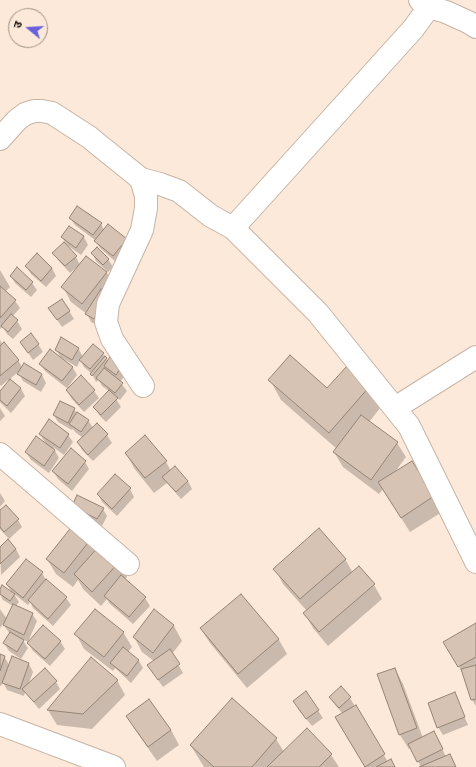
<!DOCTYPE html>
<html>
<head>
<meta charset="utf-8">
<style>
  body { margin:0 }
  #map { position:relative; width:476px; height:767px; overflow:hidden; background:#fce9d9; font-family:"Times New Roman","Noto Sans Devanagari",serif }
  canvas { display:block }
  .north { position:absolute; left:8px; top:8px; width:40px; height:40px; box-sizing:border-box; background:#fce9d9; border:1px solid #9e9085; border-radius:50%; rotate:288deg; font-size:11px; font-weight:700; line-height:16px; text-align:center; color:#100a06 }
  .north::after { content:''; display:block; margin:auto; width:14px; height:18px; background:#6a60da; clip-path:polygon(50% 0,100% 100%,50% 72%,0 100%) }
</style>
</head>
<body>
<div id="map">
<canvas width="476" height="767"></canvas>
<div class="north">उ</div>
</div>
<script>
const ctx = document.querySelector('canvas').getContext('2d');
ctx.lineJoin = 'round';
function paint(path, color) {
  ctx.fillStyle = color;
  ctx.fill(path, 'evenodd');
}
function toPath(rows) {
  const path = new Path2D();
  for (const r of rows) {
    path.moveTo(r[0], r[1]);
    for (let i = 2; i < r.length; i += 2) path.lineTo(r[i], r[i + 1]);
  }
  return path;
}
function stroke(path, color, width, dash) {
  ctx.strokeStyle = color;
  ctx.lineWidth = width;
  ctx.lineCap = dash ? 'butt' : 'round';
  ctx.setLineDash(dash || []);
  ctx.stroke(path);
}
const shadow = toPath([
  [70,218,101,224,104,230,126,240,117,263,100,248,95,240,75,225],
  [69,227,84,237,88,245,81,255,67,245,62,237],
  [54,253,76,257,80,265,87,257,107,273,115,288,98,326,91,322,87,314,71,302,63,287,78,266,70,273,58,260],
  [92,253,108,259,113,267,108,272,96,261],
  [37,255,52,268,56,276,46,287,31,274,26,266],
  [0,270,10,287,5,292,15,301,20,308,12,317,17,321,22,329,13,339,7,334,3,327,0,329],
  [11,276,32,283,37,290,31,297,15,283],
  [49,308,69,311,74,319,62,327],
  [0,340,3,345,18,360,22,367,24,364,42,375,46,383,41,392,23,381,18,372,10,379,21,389,25,396,11,413,0,402,0,392,9,381,8,380,1,386,0,385],
  [21,342,38,344,43,352,33,360],
  [78,348,83,357,103,354,108,362,127,372,120,382,127,391,120,400,115,397,121,407,106,422,99,415,94,407,109,391,102,386,99,380,96,382,92,374,84,367,80,360,77,367,62,358,62,359,56,350],
  [50,351,73,368,77,375,68,387,69,388,81,377,94,391,99,398,84,412,71,398,67,390,68,389,45,371,40,364],
  [347,367,381,407,369,422,397,443,406,457,395,472,411,462,442,512,410,532,383,489,379,494,343,467,334,452,337,449,281,400,270,380,327,389],
  [0,408,5,416,0,421],
  [74,409,77,414,88,420,93,428,97,424,107,435,112,443,93,461,82,450,78,443,83,438,75,432,73,429,72,430,58,422,54,415],
  [40,434,68,435,73,442,64,455,53,447,59,458,49,473,31,460,26,452,46,444],
  [126,453,166,462,171,471,188,481,192,489,181,499,167,483,154,493,134,468],
  [85,462,89,469,72,491,58,479,53,471],
  [130,489,134,497,117,516,102,502,98,494],
  [0,493,5,501,0,507],
  [103,509,107,516,102,526,77,514],
  [0,511,18,520,22,527,9,539,0,529],
  [73,526,119,562,127,577,124,580,145,598,150,606,133,624,109,603,107,599,101,606,83,589,78,580,73,587,56,574,47,559],
  [0,546,1,547,16,549,20,557,1,575],
  [345,559,353,573,374,585,382,599,328,646,313,628,305,614,307,611,283,584,275,569],
  [42,573,46,580,66,598,71,605,53,626,33,608,30,602,28,605,14,594,19,602,16,606,32,614,37,621,28,642,22,639,28,648,21,659,9,651,4,643,10,634,3,624,0,628,0,609,7,619,13,606,3,600,0,594,0,591,13,594,7,585],
  [241,595,279,640,287,654,247,688,210,643,201,629],
  [154,611,174,626,182,641,172,654,183,673,163,687,153,673,154,661,142,652,134,637],
  [476,624,476,706,472,700,466,679,445,642],
  [123,632,132,647,128,652,139,661,143,668,131,683,115,668,113,671,84,649,76,634],
  [60,641,65,649,50,666,33,651,28,643],
  [0,655,4,656,9,665,12,657,29,664,33,672,28,686,56,682,60,689,39,709,25,692,24,696,7,690,3,682,1,686,0,686],
  [91,659,117,680,125,695,92,729,57,725,48,710],
  [395,669,403,684,423,738,438,740,446,757,450,755,456,767,421,767,411,748,409,749,400,735,379,675],
  [341,688,350,698,388,762,394,767,365,767,336,718,343,714,335,705,330,698],
  [306,693,323,718,312,726,298,709],
  [454,693,468,725,443,735,438,727],
  [148,700,171,730,179,745,157,761,136,731,127,716],
  [276,739,284,752,331,755,339,767,204,767,191,746]
]);
const building = toPath([
  [77,206,102,223,93,235,69,218,77,206],
  [108,224,127,239,113,256,94,241,108,224],
  [69,226,84,236,76,248,61,237,69,226],
  [64,242,77,256,65,266,52,253,64,242],
  [97,247,109,259,103,265,91,253,97,247],
  [37,253,52,268,41,281,25,266,37,253],
  [86,256,107,272,82,304,61,287,86,256],
  [17,267,33,282,26,290,10,276,17,267],
  [0,286,16,300,0,318,0,286],
  [101,289,109,294,94,319,85,314,101,289],
  [62,299,70,311,57,320,48,308,62,299],
  [11,314,18,320,8,332,1,326,11,314],
  [31,333,39,344,28,353,20,342,31,333],
  [61,337,79,348,72,360,55,350,61,337],
  [4,342,19,360,0,376,0,346,4,342],
  [93,344,104,353,90,369,79,360,93,344],
  [50,349,73,367,62,381,39,364,50,349],
  [111,355,123,364,116,375,104,366,111,355],
  [290,355,327,388,347,366,370,386,329,433,268,380,290,355],
  [105,356,107,358,92,376,90,374,105,356],
  [24,363,42,374,36,385,17,374,24,363],
  [104,368,123,383,115,393,96,378,104,368],
  [81,375,95,390,79,405,66,390,81,375],
  [10,379,21,388,7,406,0,400,0,391,10,379],
  [109,390,118,398,101,415,93,407,109,390],
  [60,401,75,408,68,423,53,415,60,401],
  [77,412,89,420,81,432,69,424,77,412],
  [361,415,398,442,371,480,333,452,361,415],
  [49,419,69,434,60,448,39,434,49,419],
  [97,423,108,434,88,455,77,442,97,423],
  [145,435,167,461,145,478,125,453,145,435],
  [36,436,55,450,44,466,25,452,36,436],
  [71,448,86,461,68,484,52,471,71,448],
  [412,461,434,496,401,518,378,482,412,461],
  [175,466,188,481,176,492,162,477,175,466],
  [115,474,131,488,112,509,97,494,115,474],
  [77,495,104,508,97,519,72,506,77,495],
  [6,505,19,519,4,532,0,527,0,510,6,505],
  [73,525,91,539,64,573,46,559,73,525],
  [319,528,346,559,300,599,273,569,319,528],
  [8,539,16,549,0,564,0,547,8,539],
  [101,544,120,561,92,592,74,574,101,544],
  [26,559,43,572,23,598,6,584,26,559],
  [359,566,375,584,319,632,303,613,359,566],
  [121,575,146,597,129,617,104,596,121,575],
  [46,579,67,597,48,619,28,600,46,579],
  [2,585,15,594,10,601,0,594,0,589,2,585],
  [241,594,279,639,238,674,200,628,241,594],
  [13,604,33,613,24,635,3,625,13,604],
  [95,609,124,632,104,657,74,634,95,609],
  [154,609,174,625,153,653,133,637,154,609],
  [476,623,476,657,458,667,443,642,476,623],
  [43,625,61,641,45,659,27,643,43,625],
  [10,632,24,640,17,652,3,643,10,632],
  [123,647,139,660,127,676,110,663,123,647],
  [170,649,180,664,158,680,147,665,170,649],
  [0,654,5,656,0,671,0,654],
  [12,656,29,663,20,689,2,683,12,656],
  [91,657,118,680,83,714,47,710,91,657],
  [476,665,476,699,471,700,461,669,476,665],
  [45,668,57,681,34,702,22,689,45,668],
  [395,668,417,728,399,735,377,674,395,668],
  [341,686,351,697,339,708,329,697,341,686],
  [306,691,319,710,306,719,293,701,306,691],
  [455,692,465,717,437,728,428,703,455,692],
  [232,698,277,738,252,767,214,767,190,745,232,698],
  [149,699,171,730,148,747,126,716,149,699],
  [356,705,385,754,365,767,335,717,356,705],
  [307,728,332,754,319,767,267,767,307,728],
  [434,731,443,749,417,762,408,744,434,731],
  [450,754,456,767,419,767,450,754],
  [391,759,395,767,376,767,391,759]
]);
const street = toPath([
  [420,0,429,7,446,12,468,22,476,27],
  [0,139,17,120,25,114,34,111,42,111,52,113,89,137,141,179,160,184,179,191,211,216,233,228,318,313,409,426,476,562],
  [141,179,146,196,146,208,142,230,108,304,106,322,112,339,143,386],
  [233,228,413,29,429,7],
  [395,408,476,357],
  [0,454,128,564],
  [0,724,114,767]
]);
paint(shadow, '#0003');
paint(building, '#d6c3b3');
stroke(building, '#958475', 1);
stroke(street, '#c6b4a5', 24);
stroke(street, '#fff', 22);
</script>
</body>
</html>
